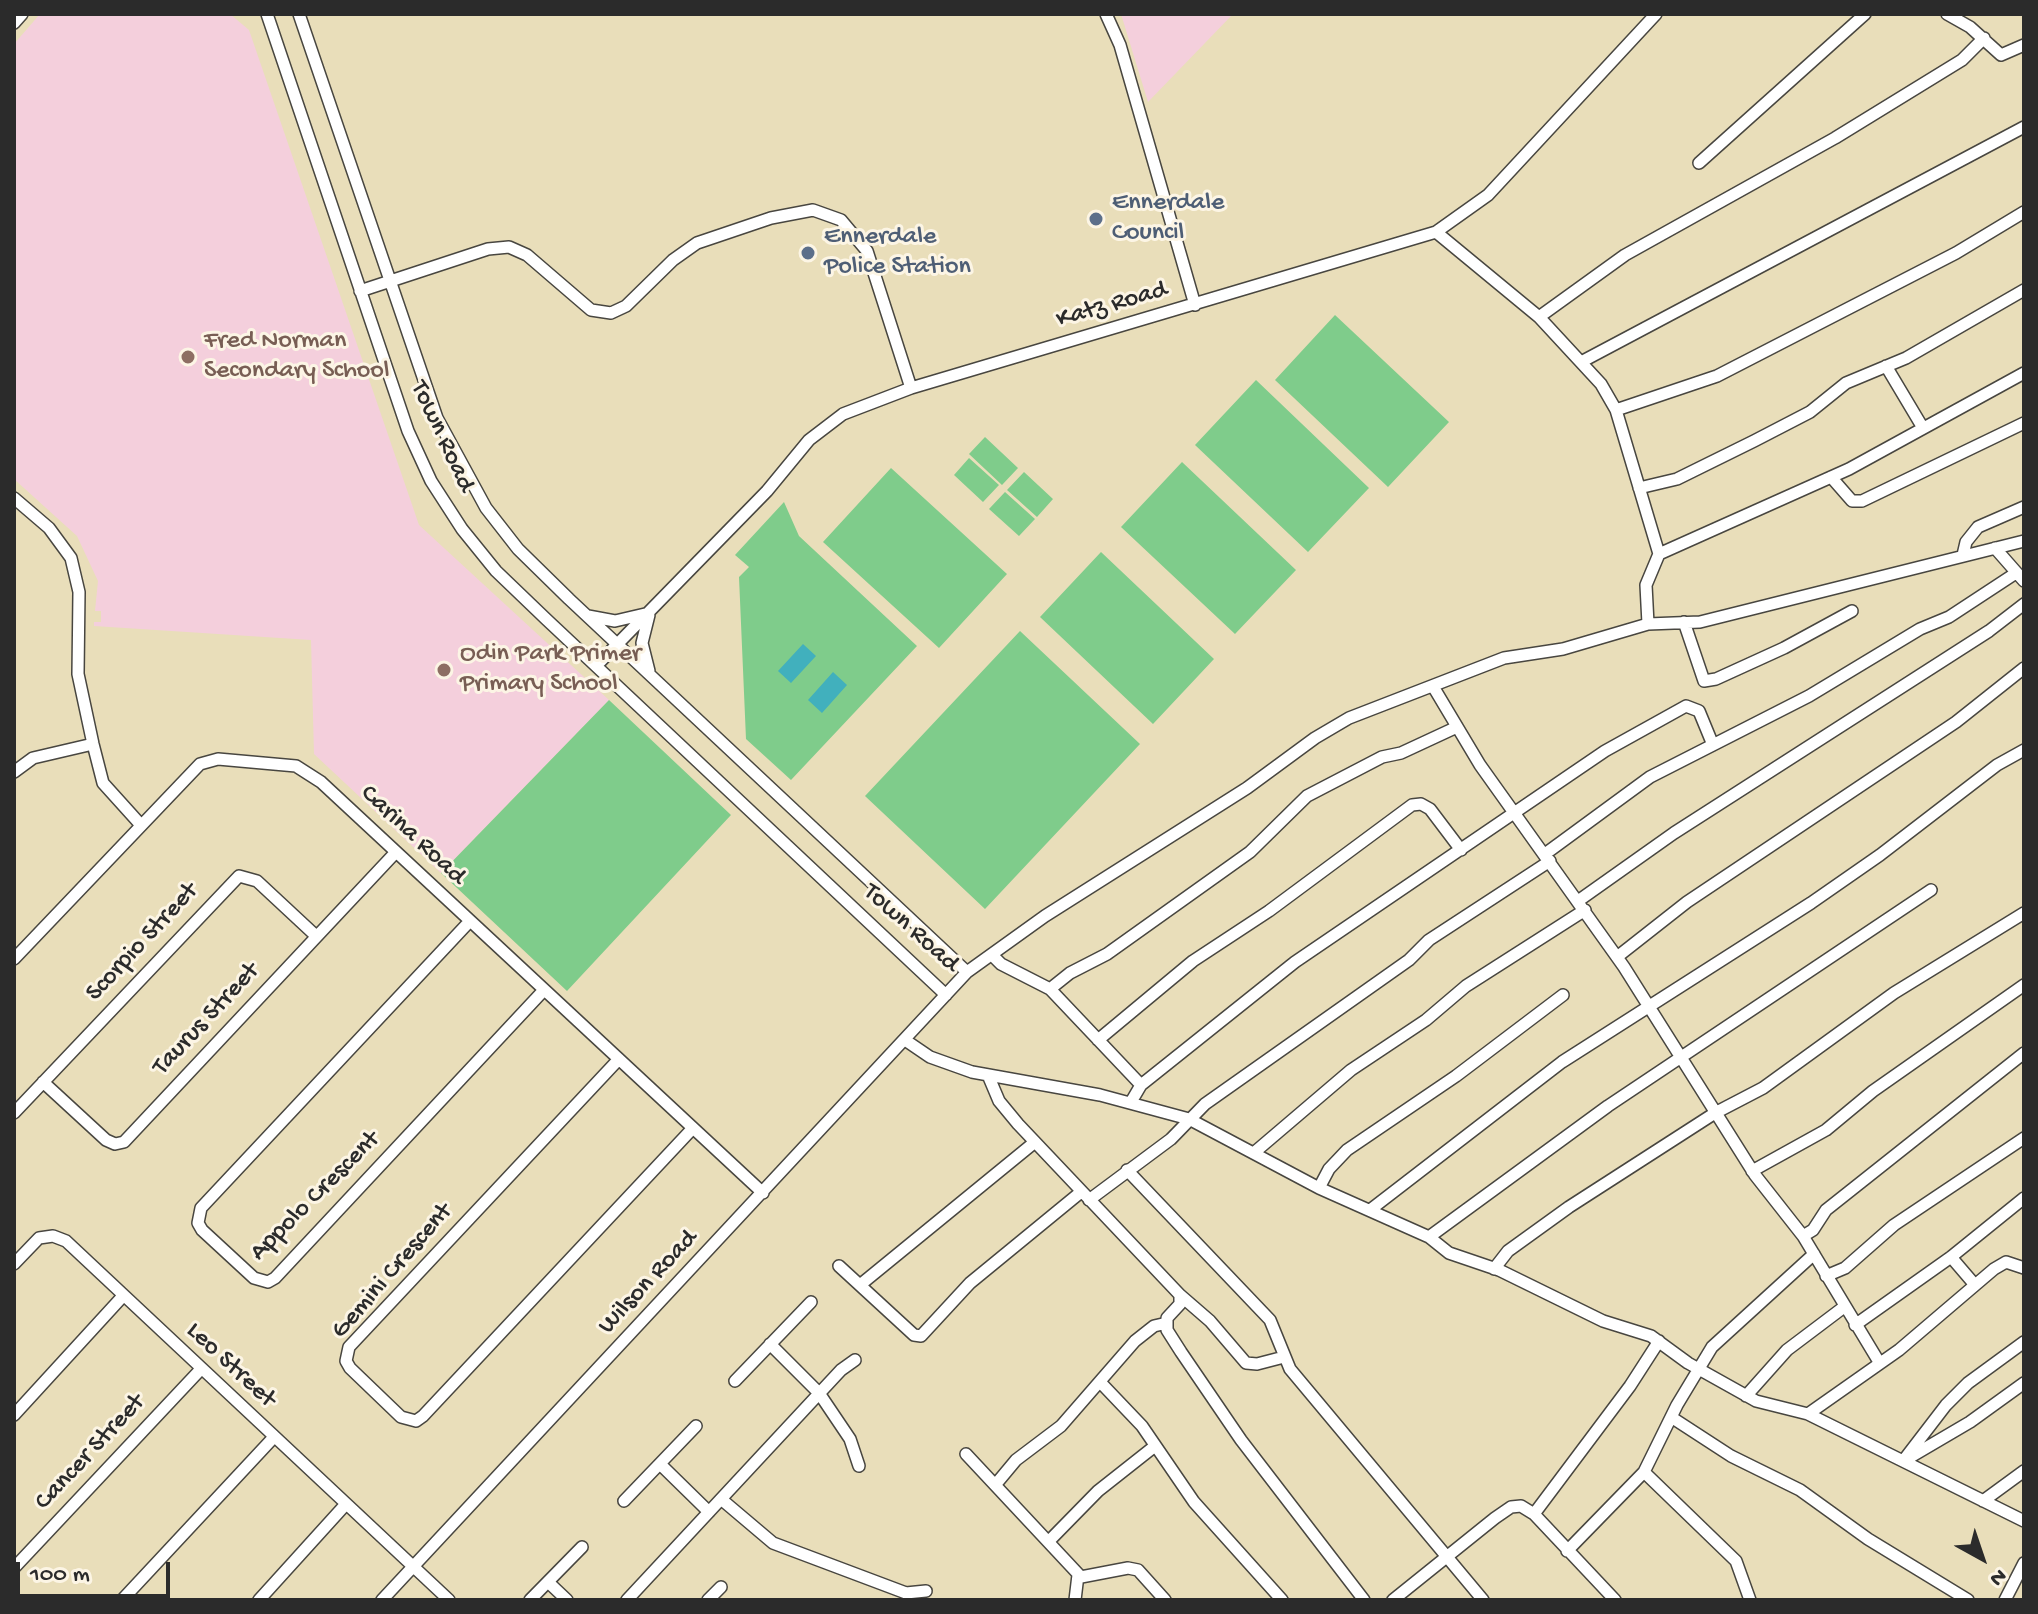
<!DOCTYPE html>
<html>
<head>
<meta charset="utf-8">
<style>
  body { margin:0 }
  #map { position:relative; width:2038px; height:1614px; overflow:hidden; background:#e9deba; font-family:"Gochi Hand",sans-serif }
  canvas { display:block }
  .frame { position:absolute; inset:0; border:16px solid #2b2b2b; pointer-events:none }
  .north { position:absolute; left:1942px; top:1518px; width:80px; height:80px; -webkit-text-stroke:6px #fcf5e5; paint-order:stroke; rotate:140deg; font-size:22px; font-weight:700; line-height:32px; text-align:center; color:#2b2b2b }
  .north::after { content:''; display:block; margin:auto; width:28px; height:36px; background:#2b2b2b; clip-path:polygon(50% 0,100% 100%,50% 72%,0 100%) }
  .scale { position:absolute; left:16px; top:1562px; width:154px; height:36px; box-sizing:border-box; border:4px solid #2b2b2b; border-top:0; padding-left:10px; font-size:24px; line-height:28px; white-space:nowrap; color:#2b2b2b; -webkit-text-stroke:6px #fcf5e5; paint-order:stroke }
</style>
</head>
<body>
<div id="map">
<canvas width="2038" height="1614"></canvas>
<div class="frame"></div>
<div class="north">N</div>
<div class="scale">100 m</div>
</div>
<script>
const ctx = document.querySelector('canvas').getContext('2d');
ctx.lineJoin = 'round';
function paint(path, color) {
  ctx.fillStyle = color;
  ctx.fill(path, 'evenodd');
}
function toPath(rows) {
  const path = new Path2D();
  for (const r of rows) {
    path.moveTo(r[0], r[1]);
    for (let i = 2; i < r.length; i += 2) path.lineTo(r[i], r[i + 1]);
  }
  return path;
}
function stroke(path, color, width, dash) {
  ctx.strokeStyle = color;
  ctx.lineWidth = width;
  ctx.lineCap = dash ? 'butt' : 'round';
  ctx.setLineDash(dash || []);
  ctx.stroke(path);
}
function drawText(font, color, halo, rows, align = 'center') {
  ctx.font = font + ' "Gochi Hand",sans-serif';
  ctx.lineWidth = 6;
  ctx.setLineDash([]);
  ctx.textBaseline = 'middle';
  ctx.strokeStyle = halo;
  ctx.fillStyle = color;
  for (const [text, x, y, turn = 0] of rows) {
    ctx.save();
    ctx.translate(x, y);
    ctx.rotate((+turn || 0) * Math.PI / 180);
    ctx.textAlign = isNaN(turn) ? turn : align;
    if (halo) ctx.strokeText(text, 0, 0);
    ctx.fillText(text, 0, 0);
    ctx.restore();
  }
}
const built = toPath([
  [40,14,230,14,249,30,419,525,609,700,441,873,314,754,311,640,94,626,94,622,101,622,101,611,95,611,98,581,77,536,14,479,14,44],
  [1121,14,1233,14,1148,102]
]);
const green = toPath([
  [1335,315,1449,422,1388,487,1275,380],
  [1256,380,1369,488,1308,552,1195,445],
  [985,437,1018,468,1002,485,969,454],
  [969,458,999,485,983,502,954,475],
  [1182,462,1296,570,1235,634,1121,527],
  [891,468,1007,574,939,648,823,542],
  [1024,472,1053,499,1037,517,1007,490],
  [1005,492,1035,519,1019,536,989,509],
  [784,502,799,536,917,646,791,780,746,739,739,577,749,567,735,555],
  [1101,552,1214,659,1153,724,1040,617],
  [1020,631,1140,744,985,909,865,796],
  [609,700,731,815,567,991,441,873]
]);
const water = toPath([
  [803,644,816,656,791,683,778,671],
  [833,672,847,685,822,713,808,700]
]);
const minor = toPath([
  [267,14,408,431,431,481,462,529,496,571,546,619,946,995],
  [299,14,437,418,486,508,518,549,569,599,967,972],
  [1106,14,1120,45,1195,305],
  [1947,14,1970,27,2001,55,2024,45],
  [14,23,22,14],
  [1699,163,1865,14],
  [1436,232,1539,317,1601,384,1616,410,1659,554,1646,585,1648,624],
  [360,291,488,249,509,247,527,255,591,310,611,313,626,306,673,260,697,243,771,218,813,210,841,220,867,251,911,388],
  [1539,317,1625,255,1835,138,1962,60,1984,38],
  [1581,362,2024,127],
  [1886,366,1923,428],
  [1616,410,1717,376,1956,253,2024,212],
  [1831,477,1852,501,1862,501,2024,423],
  [1639,488,1677,479,1754,441,1810,412,1846,383,1906,358,2024,290],
  [14,498,49,528,71,558,79,592,78,674,93,744,103,783,140,824],
  [1995,548,2024,581],
  [1659,554,1849,469,2024,373],
  [1963,555,1966,542,1978,527,2024,507],
  [649,615,642,643,649,671],
  [588,616,615,621,645,614],
  [1684,622,1704,681,1716,679,1784,648,1852,611],
  [596,666,767,491,809,440,843,414,911,388,1436,232,1488,195,1656,14],
  [1434,688,1480,765,1624,967,1755,1175,1803,1236,1879,1362],
  [14,772,33,758,93,744],
  [1545,854,1650,777,1809,696,1920,629,1949,617,2016,573],
  [1578,901,1674,833,1989,631,2024,604],
  [470,921,201,1208,198,1223,202,1230,254,1278,268,1282,275,1278,544,990],
  [992,955,1001,964,1050,989,1141,1085],
  [1617,957,1687,902,1956,722,2024,668],
  [14,959,200,764,218,759,296,766,321,782,763,1193],
  [1050,989,1070,973,1107,954,1250,852,1307,796,1382,757,1401,753,1457,727],
  [905,1040,930,1057,972,1072,1100,1095,1189,1119,1319,1188,1429,1237,1449,1253,1499,1270,1603,1321,1651,1336,1688,1363,1756,1401,1808,1414,2024,1521],
  [1098,1040,1193,961,1269,911,1412,805,1421,804,1430,809,1461,850],
  [619,1059,349,1347,346,1361,350,1368,401,1417,416,1421,423,1416,693,1128],
  [988,1075,999,1101,1018,1124,1180,1295,1180,1304,1167,1318,1167,1330,1181,1352,1241,1440,1364,1600],
  [43,1082,106,1140,115,1144,124,1142,396,852],
  [1131,1102,1141,1085,1295,962,1605,751,1686,706,1699,711,1713,745],
  [14,1113,239,876,257,881,315,935],
  [1256,1151,1351,1070,1426,1020,1466,986,1585,910],
  [1127,1170,1270,1320,1290,1369,1483,1600],
  [1752,1171,1826,1130,1873,1091,2024,985],
  [1319,1188,1329,1169,1347,1150,1456,1076,1563,995],
  [1089,1200,1171,1139,1205,1104,1409,960,1429,940,1550,861],
  [1370,1210,1562,1062,1811,903,1880,855,1997,765,2024,750],
  [1803,1236,1813,1230,1826,1210,2024,1053],
  [1429,1237,1608,1106,1931,890],
  [1951,1257,1975,1285],
  [14,1264,39,1238,53,1236,66,1241,449,1600],
  [839,1266,914,1335,921,1336,970,1283,1081,1192],
  [1494,1269,1508,1251,1569,1207,1715,1113,1763,1088,1894,993,2024,913],
  [1826,1276,1845,1268,1894,1225,2024,1138],
  [860,1285,1035,1142],
  [1180,1295,1210,1321,1246,1363,1257,1364,1284,1357],
  [1855,1325,1951,1257,2024,1198],
  [770,1344,819,1393,850,1439,859,1466],
  [735,1381,811,1302],
  [1101,1383,1142,1426,1194,1502,1282,1600],
  [1746,1396,1787,1350,1844,1307],
  [1808,1414,1899,1350,1994,1269,2006,1262,2024,1268],
  [14,1415,123,1296],
  [1671,1417,1731,1456,1800,1490,1868,1539,1968,1600],
  [966,1454,1081,1577,1128,1568,1138,1570,1165,1600],
  [1907,1459,1970,1422,2024,1383],
  [1903,1461,1946,1405,1968,1383,2024,1342],
  [660,1464,709,1512],
  [1644,1472,1736,1561,1750,1600],
  [996,1484,1016,1460,1061,1426,1135,1341,1154,1326,1167,1323],
  [721,1499,773,1543,906,1593,926,1591],
  [624,1501,696,1426],
  [1983,1501,2024,1471],
  [1534,1514,1630,1386,1659,1341],
  [1050,1540,1098,1491,1155,1446],
  [1567,1551,1644,1472,1677,1405,1712,1347,1814,1254],
  [14,1568,201,1369],
  [548,1582,567,1600],
  [122,1600,274,1437],
  [259,1600,346,1504],
  [382,1600,967,972,1045,916,1247,788,1315,738,1349,718,1504,658,1563,649,1648,624,1700,622,2024,541],
  [530,1600,582,1547],
  [627,1600,841,1370,855,1360],
  [708,1600,721,1587],
  [1075,1600,1078,1575],
  [1393,1600,1495,1518,1511,1507,1521,1506,1534,1514,1615,1600],
  [2005,1600,2024,1563]
]);
const markers = [
  [1096,219,8,"#5c6f8a"],
  [808,253,8,"#5c6f8a"],
  [188,357,8,"#8d6e63"],
  [444,670,8,"#8d6e63"]
];
const serviceNames = [
  ["Ennerdale",1112,204],
  ["Council",1112,234],
  ["Ennerdale",824,238],
  ["Police Station",824,268]
];
const streetNames = [
  ["Katz Road",1112,306,-16],
  ["Town Road",441,437,65],
  ["Carina Road",412,836,43],
  ["Town Road",910,929,42],
  ["Scorpio Street",143,943,-47],
  ["Taurus Street",207,1020,-47],
  ["Appolo Crescent",316,1197,-45],
  ["Gemini Crescent",393,1272,-49],
  ["Wilson Road",649,1283,-47],
  ["Leo Street",230,1366,43],
  ["Cancer Street",91,1453,-47]
];
const educationNames = [
  ["Fred Norman",204,342],
  ["Secondary School",204,372],
  ["Odin Park Primer",460,655],
  ["Primary School",460,685]
];
paint(built, '#f4cfdc');
paint(green, '#7fcc8b');
paint(water, '#41b0bd');
stroke(minor, '#484640', 14);
stroke(minor, '#fff', 11);
for (const [x, y, r, color] of markers) {
  const dot = new Path2D();
  dot.arc(x, y, r, 0, 2 * Math.PI);
  ctx.fillStyle = color;
  ctx.fill(dot);
  stroke(dot, '#fcf5e5', 3);
}
drawText('26px', '#4e5e75', '#fcf5e5', serviceNames, 'left');
drawText('26px', '#2b2b2b', '#fcf5e5', streetNames);
drawText('26px', '#785e54', '#fcf5e5', educationNames, 'left');
</script>
</body>
</html>
